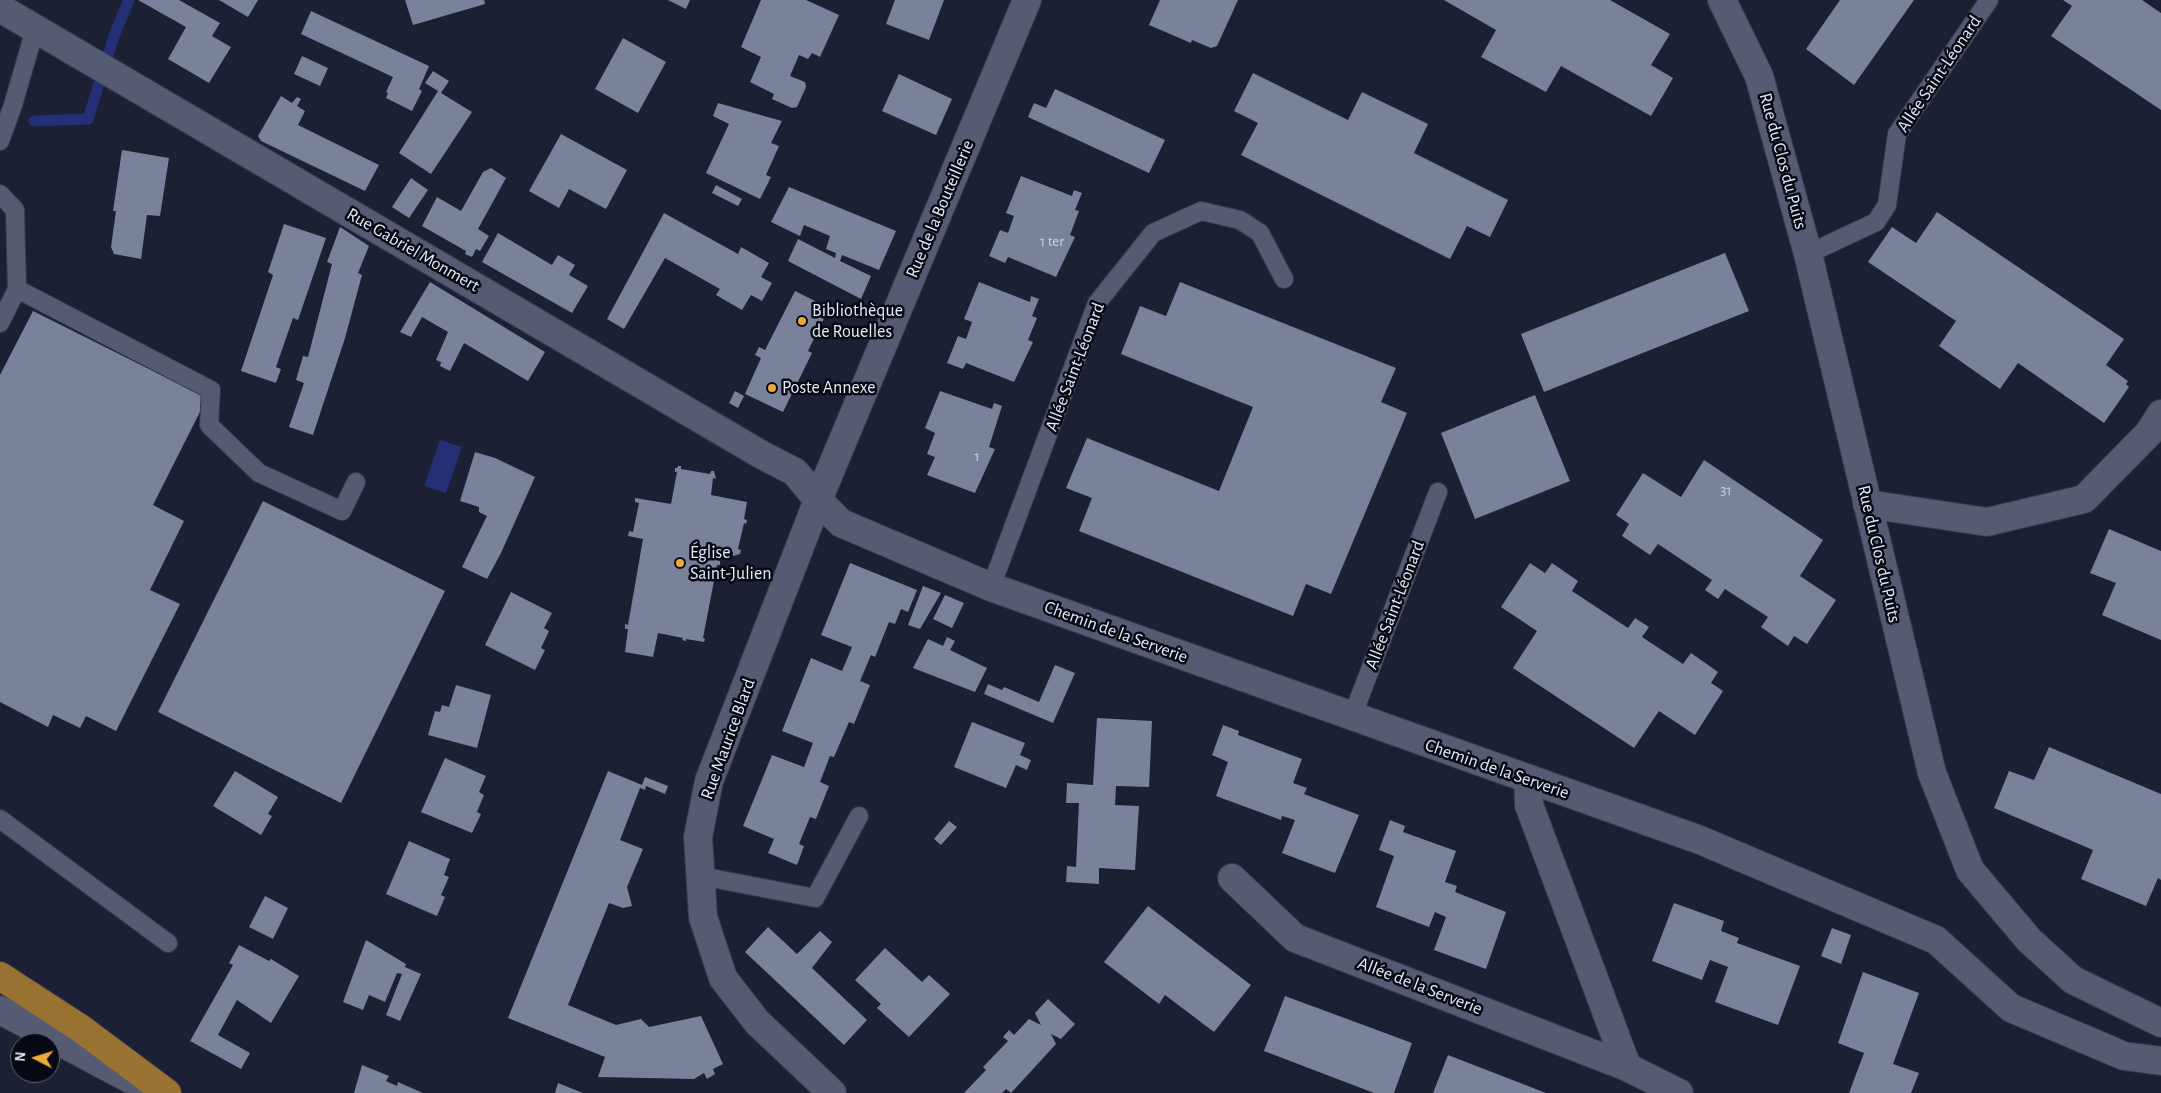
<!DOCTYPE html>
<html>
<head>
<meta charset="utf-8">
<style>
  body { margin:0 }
  #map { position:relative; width:2161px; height:1093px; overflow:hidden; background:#1b2035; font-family:"Alegreya Sans",sans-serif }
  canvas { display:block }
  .north { position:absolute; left:10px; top:1033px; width:50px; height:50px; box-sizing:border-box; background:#080a13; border:1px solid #60646f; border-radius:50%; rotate:275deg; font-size:14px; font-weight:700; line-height:20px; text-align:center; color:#e5eaf8 }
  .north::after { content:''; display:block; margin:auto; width:18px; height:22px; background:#eba93a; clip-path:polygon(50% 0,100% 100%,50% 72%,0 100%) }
</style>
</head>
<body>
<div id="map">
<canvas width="2161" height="1093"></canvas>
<div class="north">N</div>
</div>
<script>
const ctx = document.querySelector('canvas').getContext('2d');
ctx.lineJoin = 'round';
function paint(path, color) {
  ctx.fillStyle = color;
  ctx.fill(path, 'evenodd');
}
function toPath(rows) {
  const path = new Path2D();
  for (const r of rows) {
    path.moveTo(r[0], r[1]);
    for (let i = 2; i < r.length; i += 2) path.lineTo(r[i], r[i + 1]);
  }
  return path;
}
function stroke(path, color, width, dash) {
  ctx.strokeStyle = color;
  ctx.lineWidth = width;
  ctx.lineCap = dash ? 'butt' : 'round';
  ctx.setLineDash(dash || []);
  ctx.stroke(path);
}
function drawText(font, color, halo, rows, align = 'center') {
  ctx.font = font + ' "Alegreya Sans",sans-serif';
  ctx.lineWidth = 5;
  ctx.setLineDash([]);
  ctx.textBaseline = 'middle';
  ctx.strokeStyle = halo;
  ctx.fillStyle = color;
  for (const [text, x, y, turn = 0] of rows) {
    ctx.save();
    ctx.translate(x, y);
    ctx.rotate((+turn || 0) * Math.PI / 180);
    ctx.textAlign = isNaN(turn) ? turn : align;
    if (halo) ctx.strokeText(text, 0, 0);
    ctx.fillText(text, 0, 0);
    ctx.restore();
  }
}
const water = toPath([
  [440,440,462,447,446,493,424,486]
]);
const stream = toPath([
  [34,121,88,119,115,33,129,0]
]);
const building = toPath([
  [138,0,179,0,220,23,212,36,231,47,209,83,168,59,186,27],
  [219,0,258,0,248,17],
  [405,0,484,0,485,4,413,25],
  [668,0,690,0,686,9],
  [761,0,806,0,839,15,820,57,812,53,808,59,799,55,790,76,805,82,806,87,797,107,792,108,772,99,774,94,750,82,761,57,741,47],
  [895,0,944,0,929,40,886,24],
  [1160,0,1238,0,1217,46,1211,48,1192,40,1191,43,1149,25],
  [1444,0,1610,0,1670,34,1651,65,1673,78,1651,116,1561,66,1546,92,1481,57,1496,30],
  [1840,0,1914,0,1854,85,1806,49],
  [2063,0,2142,0,2161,13,2161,110,2051,36,2072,6],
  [311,11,429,66,419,89,422,91,412,111,386,98,388,93,386,92,393,77,301,34],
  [623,38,666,62,638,113,595,89],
  [302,56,328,68,320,86,294,74],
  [433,71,449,81,441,93,472,112,431,174,399,153,438,91,425,83],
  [1253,73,1348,120,1362,92,1428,124,1414,153,1508,200,1490,237,1467,226,1450,259,1241,155,1258,123,1234,111],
  [899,74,952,99,936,135,882,111],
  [1055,89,1165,140,1149,173,1028,117,1034,103,1046,108],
  [281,96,292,103,297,97,301,99,297,106,305,111,298,125,379,165,365,191,261,141,258,136],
  [718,103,782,121,771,143,779,146,766,175,771,177,760,199,706,173,729,124,713,116],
  [561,134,627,170,606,209,569,189,559,208,529,191],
  [122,150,169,158,160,216,147,215,141,259,114,254,111,247,116,211,113,211],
  [491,168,506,178,478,229,489,236,480,251,476,249,472,257,465,254,466,251,422,226,437,197,461,211,483,172],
  [1021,176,1072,196,1074,190,1082,193,1075,210,1079,211,1070,235,1075,237,1056,277,1008,257,1005,263,989,256,1000,230,1008,233,1014,216,1006,213],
  [411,178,428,190,409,218,392,207],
  [716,185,742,199,738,206,712,193],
  [789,187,896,231,879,270,842,255,840,261,871,276,861,299,788,261,798,239,835,258,836,253,826,249,830,236,804,225,800,236,771,222],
  [1937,212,2124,339,2106,365,2128,381,2126,384,2129,387,2104,423,2018,363,2000,389,1939,346,1956,321,1868,262,1892,227,1916,243],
  [664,213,738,254,741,247,769,263,761,277,772,283,762,301,751,295,742,310,716,295,720,289,665,258,624,329,607,319],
  [284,224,326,238,298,320,293,318,276,367,281,369,276,383,241,371,273,275,268,272],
  [340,227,369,246,358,273,362,275,345,338,313,435,289,427,304,383,296,380,303,356,308,357,332,264,327,262],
  [498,233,552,265,558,255,575,265,569,275,588,286,572,313,482,262],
  [1725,253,1749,311,1544,392,1521,334],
  [430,282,545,352,528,381,464,343,450,371,440,366,441,362,436,360,448,332,422,317,411,337,400,332],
  [979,282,1030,302,1031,296,1039,299,1032,316,1037,318,1028,340,1033,342,1014,382,966,363,963,369,947,363,958,336,966,339,972,322,964,319],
  [1180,282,1396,368,1381,402,1407,413,1331,594,1306,584,1293,616,1079,531,1092,498,1066,488,1087,438,1219,491,1253,407,1121,354,1140,306,1166,316],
  [795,291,829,308,808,351,812,353,783,412,745,394,761,358,755,355,759,347,765,350],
  [33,311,207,398,153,505,184,521,150,590,180,604,116,731,86,716,80,728,53,715,48,727,0,702,0,375],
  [735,391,744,396,738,408,729,403],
  [940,391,992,409,994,403,1002,406,989,447,995,449,975,493,927,475,935,457,927,454,935,433,925,428],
  [1535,395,1570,481,1475,519,1441,433],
  [475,452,495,458,535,477,501,553,487,579,462,567,487,516,479,512,479,507,460,501],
  [1704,460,1823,540,1800,576,1836,600,1807,644,1794,636,1788,646,1761,627,1768,617,1725,589,1718,599,1705,590,1712,580,1658,544,1650,555,1622,536,1629,524,1616,515,1643,473,1681,497],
  [678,466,681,466,681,469,710,474,711,471,714,471,716,479,713,478,711,495,747,502,744,519,747,520,746,524,744,523,738,549,741,550,740,554,733,556,733,552,719,550,717,560,720,561,720,565,717,565,703,638,705,639,704,642,686,639,686,641,682,640,683,638,658,633,653,657,625,652,628,629,625,629,625,624,628,625,643,539,628,536,629,531,633,532,639,503,635,502,635,498,671,504,677,472,675,472,675,468,677,468],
  [263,501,445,591,341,803,158,712],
  [2109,529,2161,551,2161,640,2102,615,2116,583,2090,573],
  [850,563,917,590,908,612,901,609,895,624,889,622,875,657,871,655,860,681,870,685,854,724,849,722,834,757,830,756,820,782,829,786,816,819,810,817,799,844,804,846,797,865,768,853,774,839,743,826,772,755,804,767,813,743,782,731,811,658,842,671,852,647,821,635],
  [1530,563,1545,573,1552,563,1578,581,1572,591,1628,628,1635,618,1649,627,1642,637,1683,664,1691,653,1718,672,1711,683,1723,691,1695,735,1659,711,1634,748,1513,668,1537,631,1501,607],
  [923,586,941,593,920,629,908,625],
  [511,592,552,613,544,628,549,631,541,648,545,650,535,670,485,645],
  [945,595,964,603,952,628,933,619],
  [947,637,955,641,950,650,987,668,975,692,913,668,928,639,943,646],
  [1055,665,1075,673,1053,723,984,694,988,684,1002,690,1004,687,1039,702],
  [456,685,491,695,477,748,428,735,435,711,440,712,442,705,449,707],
  [1097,718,1152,721,1149,787,1116,786,1115,805,1139,806,1135,870,1099,868,1099,884,1066,882,1067,866,1076,867,1079,803,1066,803,1067,783,1093,785],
  [972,722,1025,743,1020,755,1031,760,1027,770,1016,765,1006,788,954,767],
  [1223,725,1239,731,1238,735,1302,759,1293,783,1307,788,1304,794,1359,815,1335,873,1282,853,1295,820,1282,816,1281,820,1216,796,1228,762,1212,755],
  [2049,747,2161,794,2161,880,2158,878,2146,906,2081,879,2093,850,1994,808,2009,771,2034,780],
  [445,758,486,776,479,792,484,795,477,812,481,814,472,833,421,812],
  [235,771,278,797,268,814,272,816,261,835,213,806],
  [608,771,642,785,645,777,668,786,665,794,646,786,645,790,640,788,620,840,643,849,627,887,632,906,623,908,609,903,568,1005,616,1025,641,1019,649,1027,701,1016,723,1064,713,1069,715,1074,707,1079,704,1073,694,1079,598,1077,605,1057,508,1018],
  [1390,820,1405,826,1403,832,1456,851,1445,882,1457,886,1455,892,1506,912,1486,969,1434,950,1446,917,1435,912,1429,927,1376,907,1394,856,1379,850],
  [949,821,957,827,941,845,934,839],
  [409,841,450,859,444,875,449,877,441,895,445,897,437,916,386,894],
  [265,896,288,908,273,939,249,927],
  [1674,903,1724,921,1721,931,1739,938,1737,943,1800,966,1778,1025,1715,1002,1728,967,1710,960,1702,980,1652,961],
  [1148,906,1251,985,1214,1032,1165,995,1159,1004,1104,962],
  [768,927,797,954,820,931,832,942,812,968,867,1020,844,1045,745,952],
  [1832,928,1851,935,1841,964,1821,956],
  [366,940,406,964,405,967,421,974,400,1021,386,1015,402,974,397,973,385,1002,369,995,363,1010,343,1002],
  [239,945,269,961,271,959,299,976,271,1023,237,1000,218,1035,250,1053,241,1069,190,1041,233,965,229,963],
  [885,948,922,982,929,975,950,994,909,1037,877,1008,881,1004,855,980],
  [1863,972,1919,993,1893,1064,1919,1073,1911,1093,1849,1093,1864,1053,1838,1043],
  [1285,996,1412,1043,1394,1093,1374,1093,1264,1051],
  [1048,999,1075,1024,1061,1039,1051,1034,1056,1044,1011,1093,1006,1089,1002,1093,964,1093,986,1070,983,1067,1008,1041,1003,1037,1009,1030,1014,1035,1029,1019,1041,1025,1035,1013],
  [1448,1055,1546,1093,1433,1093],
  [362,1065,389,1076,386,1081,397,1086,398,1082,423,1093,354,1093],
  [558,1083,583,1093,555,1093]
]);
const service = toPath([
  [0,141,13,105,35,29],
  [0,194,15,210,17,289,211,390,209,425,259,473,342,511,356,482],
  [1808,254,1876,222,1887,205,1897,134,1989,0],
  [0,323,17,289],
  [991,587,1097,303,1153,233,1201,211,1240,220,1260,233,1284,279],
  [1352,717,1438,492],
  [0,819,168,943],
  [701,876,815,898,859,816]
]);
const minor = toPath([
  [1722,0,1759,76,1808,254,1932,773,1970,870,2029,940,2073,980,2161,1023],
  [0,8,762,455,795,472,818,500,841,523,991,587,1700,840,1936,940,2011,1008,2124,1056,2161,1061],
  [1867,504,1987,522,2084,499,2149,433,2161,414],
  [1528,779,1529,805,1627,1067,1679,1093],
  [1232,878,1295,938,1627,1067]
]);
const tertiary = toPath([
  [832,1093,757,1022,723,978,703,917,698,837,709,781,818,500,1027,0]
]);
const secondary = toPath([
  [0,1010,147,1088]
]);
const trunk = toPath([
  [0,976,80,1028,167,1093]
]);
const markers = [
  [802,321,5,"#eba93a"],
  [772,388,5,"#eba93a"],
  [680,563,5,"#eba93a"]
];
const numberNames = [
  ["1 ter",1052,241],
  ["1",977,456],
  ["31",1726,490]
];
const streetNames = [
  ["Allée Saint-Léonard",1939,74,-56],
  ["Rue du Clos du Puits",1783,161,75],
  ["Rue de la Bouteillerie",940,209,-67],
  ["Rue Gabriel Monmert",413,250,30],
  ["Allée Saint-Léonard",1075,367,-69],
  ["Rue du Clos du Puits",1879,554,77],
  ["Allée Saint-Léonard",1395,605,-69],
  ["Chemin de la Serverie",1116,632,20],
  ["Rue Maurice Blard",728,739,-70],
  ["Chemin de la Serverie",1497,769,19],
  ["Allée de la Serverie",1420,986,21]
];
const poiNames = [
  ["Bibliothèque",812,311],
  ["de Rouelles",812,332],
  ["Poste Annexe",782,388],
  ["Église",690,553],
  ["Saint-Julien",690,574]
];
paint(water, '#252f75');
stroke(stream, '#252f75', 11);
paint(building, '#7a819b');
stroke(service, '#373a4c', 20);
stroke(minor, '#373a4c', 30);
stroke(tertiary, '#373a4c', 30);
stroke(secondary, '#373a4c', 30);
stroke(trunk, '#373a4c', 30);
stroke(service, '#545b73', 18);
stroke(minor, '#545b73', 28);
stroke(tertiary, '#545b73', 28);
stroke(secondary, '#545b73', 28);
stroke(trunk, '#997232', 28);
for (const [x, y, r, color] of markers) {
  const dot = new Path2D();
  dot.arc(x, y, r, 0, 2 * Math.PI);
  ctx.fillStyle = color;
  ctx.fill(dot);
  stroke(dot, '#080a13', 2);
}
drawText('15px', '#cad0e1', null, numberNames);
drawText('18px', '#e5eaf8', '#080a13', streetNames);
drawText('18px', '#e5eaf8', '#080a13', poiNames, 'left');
</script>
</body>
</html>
